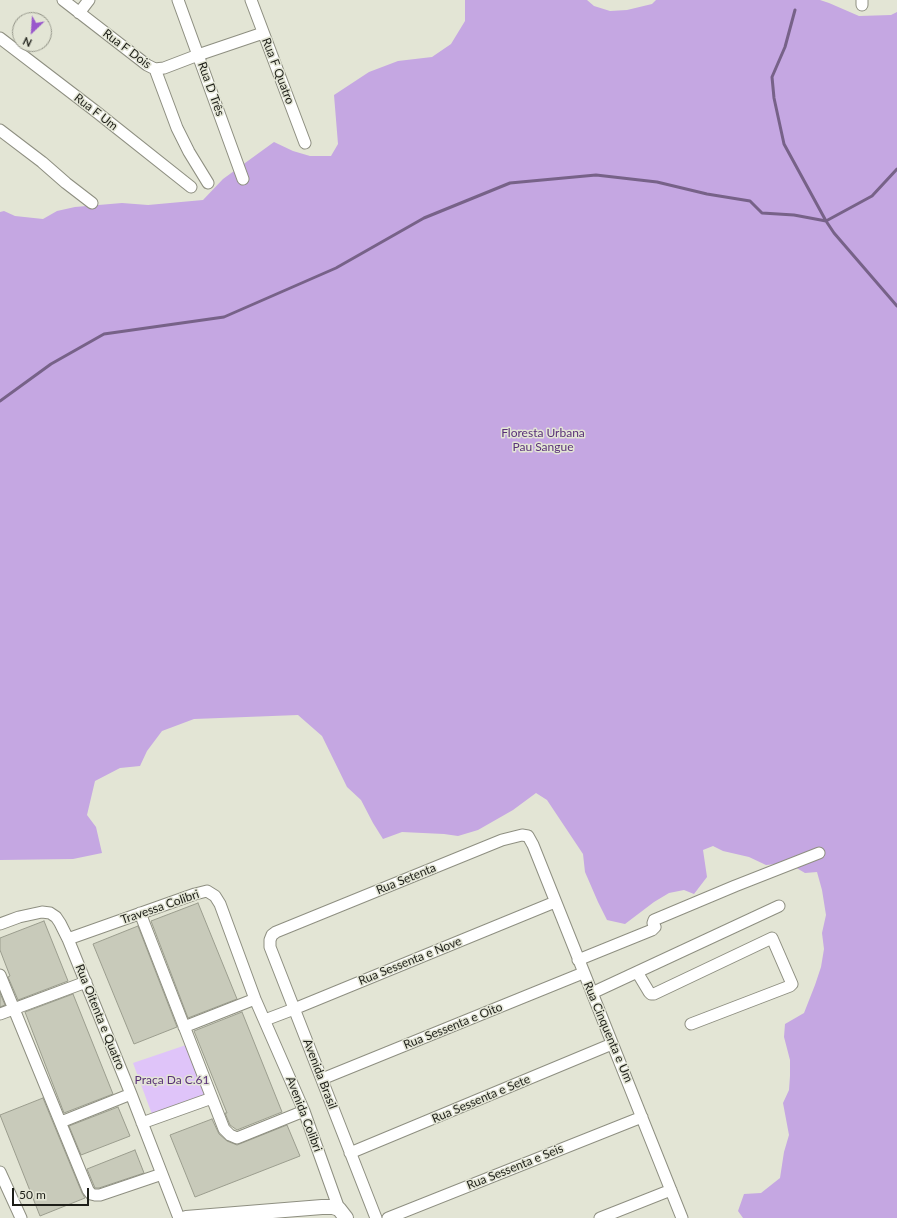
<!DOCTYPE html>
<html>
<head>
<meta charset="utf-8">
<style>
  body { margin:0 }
  #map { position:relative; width:897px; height:1218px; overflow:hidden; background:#e3e5d5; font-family:Lato,sans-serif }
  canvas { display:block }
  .north { position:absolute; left:12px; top:12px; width:40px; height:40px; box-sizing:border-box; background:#e3e5d5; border:1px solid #949589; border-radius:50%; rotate:205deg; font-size:11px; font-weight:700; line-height:16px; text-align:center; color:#1d1e18 }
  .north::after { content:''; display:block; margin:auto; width:14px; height:18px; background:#9957cc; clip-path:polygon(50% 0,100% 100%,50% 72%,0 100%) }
  .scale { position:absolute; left:12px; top:1188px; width:77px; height:18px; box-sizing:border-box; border:2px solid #1d1e18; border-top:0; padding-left:5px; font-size:12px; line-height:14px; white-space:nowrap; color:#1d1e18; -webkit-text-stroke:3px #e3e5d5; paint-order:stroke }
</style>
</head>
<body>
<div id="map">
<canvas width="897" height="1218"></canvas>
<div class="north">N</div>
<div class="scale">50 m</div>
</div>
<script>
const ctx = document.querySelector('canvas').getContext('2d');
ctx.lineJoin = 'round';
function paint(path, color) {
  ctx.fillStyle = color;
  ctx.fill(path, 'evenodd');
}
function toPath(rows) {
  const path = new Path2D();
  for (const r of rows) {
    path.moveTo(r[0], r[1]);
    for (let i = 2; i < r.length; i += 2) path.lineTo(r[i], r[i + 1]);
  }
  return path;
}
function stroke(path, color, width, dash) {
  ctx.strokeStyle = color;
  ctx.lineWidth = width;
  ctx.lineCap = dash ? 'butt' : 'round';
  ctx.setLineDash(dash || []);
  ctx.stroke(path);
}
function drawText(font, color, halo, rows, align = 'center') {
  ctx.font = font + ' Lato,sans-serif';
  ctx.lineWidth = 3;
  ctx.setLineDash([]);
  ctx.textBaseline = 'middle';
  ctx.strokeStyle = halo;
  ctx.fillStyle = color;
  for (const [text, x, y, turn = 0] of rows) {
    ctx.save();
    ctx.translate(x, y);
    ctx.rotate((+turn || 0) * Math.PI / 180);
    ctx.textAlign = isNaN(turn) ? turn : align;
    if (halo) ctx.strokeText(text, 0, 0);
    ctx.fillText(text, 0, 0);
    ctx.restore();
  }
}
const green = toPath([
  [189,1044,210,1098,153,1117,133,1063]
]);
const forest = toPath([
  [465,0,587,0,594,6,610,11,627,10,652,4,656,0,820,0,829,3,859,16,891,15,897,12,897,1218,743,1218,738,1211,744,1194,761,1193,780,1178,784,1152,789,1135,783,1103,789,1090,790,1076,790,1060,784,1037,785,1024,804,1013,815,985,821,967,824,949,822,933,826,915,822,890,817,872,805,873,788,863,766,865,749,857,723,851,713,846,703,850,707,877,694,894,684,890,669,893,654,902,625,924,607,920,598,902,585,872,583,854,547,800,536,793,513,810,478,830,458,836,444,834,402,832,383,839,373,823,361,800,347,787,322,736,298,715,194,719,162,731,147,751,140,766,120,768,95,781,87,815,96,827,102,853,73,859,0,860,0,212,4,211,15,216,43,219,57,211,75,207,122,203,148,205,203,200,223,179,274,142,293,151,310,156,331,156,338,144,334,95,369,72,398,61,432,57,451,44,465,21]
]);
const stream = toPath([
  [795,10,785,47,772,77,774,98,784,144,826,221,872,196,897,169],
  [0,401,51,364,104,334,224,317,336,268,424,218,510,183,596,175,657,182,707,194,750,201,762,213,794,215,826,221,834,233,897,306]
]);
const building = toPath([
  [198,903,237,999,188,1018,151,921,198,903],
  [44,921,68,981,18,1000,8,977,10,976,0,950,0,938,44,921],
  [138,926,177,1027,134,1044,93,944,138,926],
  [0,993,5,1005,0,1007,0,993],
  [73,994,113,1094,64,1113,25,1012,73,994],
  [242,1012,282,1112,237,1130,230,1125,225,1113,227,1113,194,1031,242,1012],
  [43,1098,82,1193,85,1198,40,1216,0,1115,43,1098],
  [118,1107,130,1136,81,1155,69,1126,118,1107],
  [212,1119,219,1134,227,1141,237,1145,287,1125,300,1156,195,1197,170,1135,212,1119],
  [135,1150,144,1173,99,1188,95,1188,87,1169,135,1150]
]);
const minor = toPath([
  [63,0,147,65,155,69,164,68,198,55,263,33],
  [178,0,243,179],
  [251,0,305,143],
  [862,5,862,0],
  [79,13,89,0],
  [0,38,94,110,191,187],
  [155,69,177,128,189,152,208,183],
  [0,130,42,162,66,183,92,203],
  [140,913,224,1129,230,1135,237,1138,304,1111],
  [0,924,19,917,42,912,50,913,56,917,60,923,68,939,131,1094,179,1218],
  [68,939,195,894,207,891,215,896,220,904,255,999,304,1111,339,1209],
  [578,960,652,930,655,927,653,923,654,920,735,886,819,853],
  [637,972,649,992,651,994,654,994,772,938,792,984,790,986,691,1024],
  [0,975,88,1190,91,1194,95,1195,100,1195,162,1174],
  [592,993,779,906],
  [0,1014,86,982],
  [265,1020,294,1009,555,902],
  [184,1027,255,999],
  [322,1079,583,973],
  [61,1122,131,1094],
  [142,1123,212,1098],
  [350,1153,612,1044],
  [0,1172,21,1218],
  [376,1218,270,947,270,940,272,935,276,932,502,840,522,835,528,836,533,845,682,1218],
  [388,1218,642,1117],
  [600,1218,671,1190]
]);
const major = toPath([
  [186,1218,322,1207,333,1207,339,1209,346,1218]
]);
const streetNames = [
  ["Rua F Dois",127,49,37],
  ["Rua F Quatro",278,71,69],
  ["Rua D Três",211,89,70],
  ["Rua F Um",96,112,38],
  ["Rua Setenta",406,879,-22],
  ["Travessa Colibri",160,907,-19],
  ["Rua Sessenta e Nove",410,961,-22],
  ["Rua Oitenta e Quatro",100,1017,68],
  ["Rua Sessenta e Oito",453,1026,-22],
  ["Rua Cinquenta e Um",608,1032,67],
  ["Avenida Brasil",320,1074,69],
  ["Rua Sessenta e Sete",481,1099,-23],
  ["Avenida Colibri",304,1114,69],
  ["Rua Sessenta e Seis",515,1167,-22]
];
const parkNames = [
  ["Floresta Urbana",543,433],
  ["Pau Sangue",543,447],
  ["Praça Da C.61",172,1080]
];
paint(green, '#dfc4f9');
paint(forest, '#c5a7e2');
stroke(stream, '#776288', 3);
paint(building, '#c8caba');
stroke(building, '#9b9d8e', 1);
stroke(minor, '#8e8f81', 13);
stroke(major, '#8e8f81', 16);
stroke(minor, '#fff', 11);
stroke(major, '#fff', 14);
drawText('12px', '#1d1e18', '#e3e5d5', streetNames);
drawText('12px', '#593178', '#e3e5d5', parkNames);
</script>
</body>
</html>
